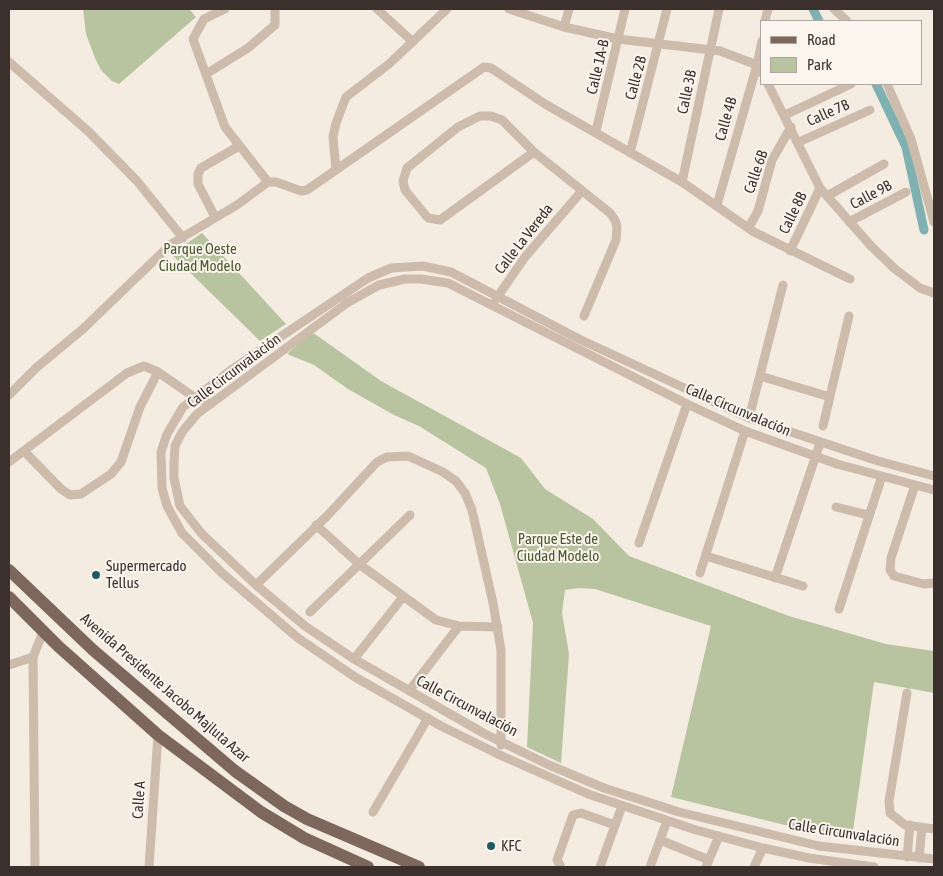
<!DOCTYPE html>
<html>
<head>
<meta charset="utf-8">
<style>
  body { margin:0 }
  #map { position:relative; width:943px; height:876px; overflow:hidden; background:#f4ebe1; font-family:"Asap Condensed",sans-serif }
  canvas { display:block }
  .frame { position:absolute; inset:0; border:10px solid #3b302b; pointer-events:none }
  .legend { position:absolute; left:760px; top:20px; width:162px; height:65px; box-sizing:border-box; background:#fbf5ee; border:1px solid #aea6a0; margin:0; padding:6px 9px; list-style:none; font-size:15px; color:#3b302b }
  .legend li { display:flex; align-items:center; gap:10px; height:25px }
  .legend b { width:25px; border:1px solid #aea6a0 }
</style>
</head>
<body>
<div id="map">
<canvas width="943" height="876"></canvas>
<div class="frame"></div>
<ul class="legend">
<li><b style="height:6px;background:#7d675c"></b>Road</li>
<li><b style="height:14px;background:#b8c4a0"></b>Park</li>
</ul>
</div>
<script>
const ctx = document.querySelector('canvas').getContext('2d');
ctx.lineJoin = 'round';
function paint(path, color) {
  ctx.fillStyle = color;
  ctx.fill(path, 'evenodd');
}
function toPath(rows) {
  const path = new Path2D();
  for (const r of rows) {
    path.moveTo(r[0], r[1]);
    for (let i = 2; i < r.length; i += 2) path.lineTo(r[i], r[i + 1]);
  }
  return path;
}
function stroke(path, color, width, dash) {
  ctx.strokeStyle = color;
  ctx.lineWidth = width;
  ctx.lineCap = dash ? 'butt' : 'round';
  ctx.setLineDash(dash || []);
  ctx.stroke(path);
}
function drawText(font, color, halo, rows, align = 'center') {
  ctx.font = font + ' "Asap Condensed",sans-serif';
  ctx.lineWidth = 4;
  ctx.setLineDash([]);
  ctx.textBaseline = 'middle';
  ctx.strokeStyle = halo;
  ctx.fillStyle = color;
  for (const [text, x, y, turn = 0] of rows) {
    ctx.save();
    ctx.translate(x, y);
    ctx.rotate((+turn || 0) * Math.PI / 180);
    ctx.textAlign = isNaN(turn) ? turn : align;
    if (halo) ctx.strokeText(text, 0, 0);
    ctx.fillText(text, 0, 0);
    ctx.restore();
  }
}
const green = toPath([
  [83,9,189,9,196,17,119,84,112,81,101,70,95,58,86,34],
  [202,233,286,324,260,341,171,254],
  [312,332,381,381,521,458,545,489,593,519,629,556,789,616,886,644,934,651,934,693,874,682,852,838,801,829,671,797,711,626,595,589,579,588,565,590,562,613,569,654,561,763,527,747,533,623,500,504,486,468,419,426,394,415,348,389,314,365,287,354]
]);
const canal = toPath([
  [813,9,819,21],
  [876,84,906,147,924,230]
]);
const street = toPath([
  [225,9,204,19,193,39,225,127,268,182],
  [377,9,413,42],
  [509,9,564,27,618,39,720,51,757,65,762,73],
  [834,9,847,21],
  [765,21,768,9],
  [564,27,569,9],
  [9,62,89,132,137,181,183,238],
  [206,74,248,48,275,25,275,9],
  [768,84,820,188,871,246,895,269,920,288,934,293],
  [887,84,911,139,934,222],
  [785,115,851,84],
  [596,131,625,9],
  [799,142,870,110],
  [534,152,440,220,428,218,405,190,403,181,407,168,458,127,480,116,491,116,502,120,534,152,610,213,615,220,617,227,616,240,584,316],
  [630,153,667,9],
  [336,170,333,137,336,123,346,97,389,64,447,9],
  [682,182,719,9],
  [827,196,884,164],
  [717,205,757,65,762,41],
  [215,217,198,184,198,174,201,168,239,146],
  [849,222,906,192],
  [749,227,758,211,772,160,791,127],
  [790,251,820,188],
  [496,299,525,257,581,192],
  [760,376,830,397],
  [9,395,36,368,84,328,171,244,237,205,268,182,276,182,301,191,307,190,484,67,491,68,545,104,682,182,754,232,850,279],
  [749,418,783,285],
  [823,426,849,316],
  [24,451,61,489,70,495,81,494,111,474,121,462,140,407,158,372],
  [9,462,127,373,144,366,158,372,194,397,211,404],
  [915,485,891,558,890,570,894,576,924,584,934,583],
  [934,490,837,464,745,431,687,404,448,283,421,279,405,279,379,285,347,303,197,414,182,432,175,446,174,464,174,478,180,506,202,534,256,585,305,626,354,659,485,734,549,765,604,788,679,812,819,846,934,859],
  [836,507,868,515],
  [316,525,359,564,436,620,459,626,498,627],
  [639,543,687,404],
  [706,556,803,586],
  [700,573,745,431],
  [775,578,820,443],
  [256,585,327,516,377,462,387,457,408,456,443,472,456,481,465,493,472,510,493,603,501,650,501,745],
  [839,609,882,476],
  [310,612,410,515],
  [354,659,403,597],
  [9,665,33,657],
  [409,691,459,626],
  [907,693,889,801,890,813,905,825,934,829],
  [373,812,428,718],
  [660,840,709,860],
  [907,857,910,825],
  [919,858,922,827],
  [35,867,33,657,43,632],
  [149,867,158,735],
  [561,867,557,860,573,815,581,813,615,825],
  [600,867,622,806],
  [650,867,667,821],
  [706,867,719,836],
  [754,867,763,848],
  [874,867,809,858,763,848,696,830,588,794,502,756,441,726,355,677,298,638,222,573,182,533,167,506,162,488,161,452,167,434,183,407,231,370,368,278,391,268,423,266,451,272,579,339,749,418,878,461,934,476]
]);
const primary = toPath([
  [9,570,93,650,235,771,284,806,307,819,419,867],
  [9,597,58,646,158,735,261,812,304,838,368,867]
]);
const markers = [
  [96,575,5,"#1f5a5e"],
  [491,846,5,"#1f5a5e"]
];
const streetNames = [
  ["Calle 1A-B",598,67,-77],
  ["Calle 2B",636,78,-75],
  ["Calle 3B",687,92,-78],
  ["Calle 7B",828,113,-24],
  ["Calle 4B",726,119,-74],
  ["Calle 6B",756,172,-71],
  ["Calle 9B",871,195,-28],
  ["Calle 8B",793,213,-64],
  ["Calle La Vereda",524,239,-52],
  ["Calle Circunvalación",234,371,-37],
  ["Calle Circunvalación",738,410,23],
  ["Avenida Presidente Jacobo Majluta Azar",165,688,41],
  ["Calle Circunvalación",467,706,28],
  ["Calle A",139,800,-86],
  ["Calle Circunvalación",844,833,9]
];
const parkNames = [
  ["Parque Oeste",200,249],
  ["Ciudad Modelo",200,266],
  ["Parque Este de",558,539],
  ["Ciudad Modelo",558,556]
];
const poiNames = [
  ["Supermercado",106,566],
  ["Tellus",106,583],
  ["KFC",501,846]
];
paint(green, '#b8c4a0');
stroke(canal, '#7fb0b2', 9);
stroke(street, '#cdbbac', 9);
stroke(primary, '#7d675c', 12);
for (const [x, y, r, color] of markers) {
  const dot = new Path2D();
  dot.arc(x, y, r, 0, 2 * Math.PI);
  ctx.fillStyle = color;
  ctx.fill(dot);
  stroke(dot, '#fbf5ee', 2);
}
drawText('15px', '#3b302b', '#fbf5ee', streetNames);
drawText('15px', '#4a5a2e', '#fbf5ee', parkNames);
drawText('15px', '#3b302b', '#fbf5ee', poiNames, 'left');
</script>
</body>
</html>
